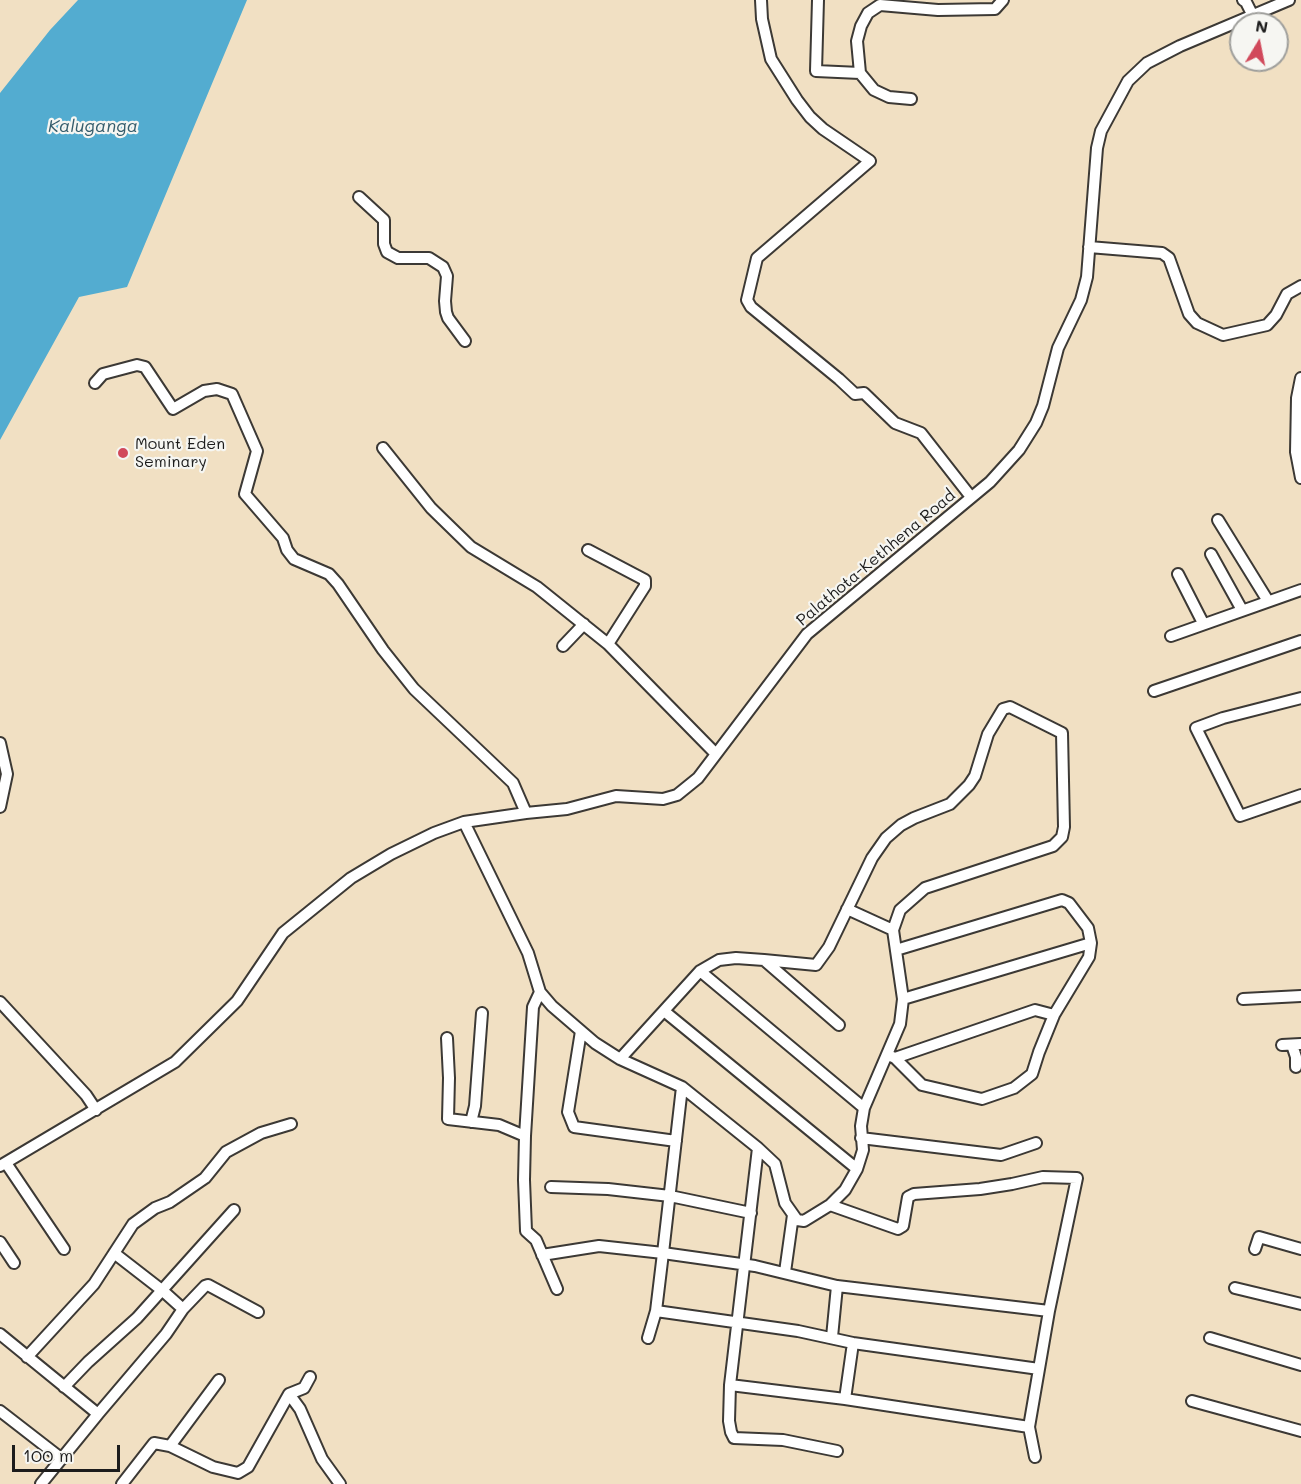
<!DOCTYPE html>
<html>
<head>
<meta charset="utf-8">
<style>
  body { margin:0 }
  #map { position:relative; width:1301px; height:1484px; overflow:hidden; background:#f1e0c3; font-family:Mali,sans-serif }
  canvas { display:block }
  .north { position:absolute; left:1229px; top:12px; width:60px; height:60px; box-sizing:border-box; background:#f6f6f2; border:2px solid #9f9f9c; border-radius:50%; rotate:10deg; font-size:16px; font-weight:700; line-height:24px; text-align:center; color:#1c1c1c }
  .north::after { content:''; display:block; margin:auto; width:21px; height:27px; background:#d1495b; clip-path:polygon(50% 0,100% 100%,50% 72%,0 100%) }
  .scale { position:absolute; left:12px; top:1445px; width:108px; height:27px; box-sizing:border-box; border:3px solid #1c1c1c; border-top:0; padding-left:8px; font-size:18px; line-height:21px; white-space:nowrap; color:#1c1c1c; -webkit-text-stroke:4px #f6f6f2; paint-order:stroke }
</style>
</head>
<body>
<div id="map">
<canvas width="1301" height="1484"></canvas>
<div class="north">N</div>
<div class="scale">100 m</div>
</div>
<script>
const ctx = document.querySelector('canvas').getContext('2d');
ctx.lineJoin = 'round';
function paint(path, color) {
  ctx.fillStyle = color;
  ctx.fill(path, 'evenodd');
}
function toPath(rows) {
  const path = new Path2D();
  for (const r of rows) {
    path.moveTo(r[0], r[1]);
    for (let i = 2; i < r.length; i += 2) path.lineTo(r[i], r[i + 1]);
  }
  return path;
}
function stroke(path, color, width, dash) {
  ctx.strokeStyle = color;
  ctx.lineWidth = width;
  ctx.lineCap = dash ? 'butt' : 'round';
  ctx.setLineDash(dash || []);
  ctx.stroke(path);
}
function drawText(font, color, halo, rows, align = 'center') {
  ctx.font = font + ' Mali,sans-serif';
  ctx.lineWidth = 4.5;
  ctx.setLineDash([]);
  ctx.textBaseline = 'middle';
  ctx.strokeStyle = halo;
  ctx.fillStyle = color;
  for (const [text, x, y, turn = 0] of rows) {
    ctx.save();
    ctx.translate(x, y);
    ctx.rotate((+turn || 0) * Math.PI / 180);
    ctx.textAlign = isNaN(turn) ? turn : align;
    if (halo) ctx.strokeText(text, 0, 0);
    ctx.fillText(text, 0, 0);
    ctx.restore();
  }
}
const water = toPath([
  [78,0,247,0,127,287,79,297,0,440,0,93,50,30]
]);
const minor = toPath([
  [761,0,762,19,771,59,797,100,810,117,823,129,870,161,757,258,747,300,751,307,839,379,855,394,864,393,895,423,921,433,971,497],
  [818,0,816,71,860,73],
  [1243,0,1246,2,1253,16],
  [911,99,889,97,874,90,860,73,857,41,861,26,868,13,880,5,938,10,995,9,1003,0],
  [359,197,384,220,384,244,387,252,398,258,429,258,443,267,447,276,445,301,446,312,448,318,465,341],
  [1089,247,1162,253,1169,258,1189,314,1197,323,1223,335,1267,325,1276,315,1287,294,1301,286],
  [1301,378,1297,398,1296,452,1301,478],
  [95,383,103,374,137,365,145,367,173,409,204,391,217,389,232,394,257,451,245,494,283,538,287,550,294,559,329,574,338,584,383,650,414,689,513,783,526,813],
  [383,448,431,508,471,547,537,587,608,644,715,753],
  [1218,520,1268,601],
  [588,550,645,580,645,586,608,644],
  [1211,554,1242,610],
  [1178,574,1203,623],
  [1171,636,1301,590],
  [563,646,584,624],
  [1154,691,1301,641],
  [1301,698,1223,718,1196,728,1240,816,1301,795],
  [0,743,7,774,0,807],
  [464,822,528,953,540,992,552,1006,595,1043,620,1059,682,1087,758,1148,775,1164,785,1203,797,1220,804,1221,830,1205,845,1190,857,1169,863,1150,861,1126,864,1108,900,1024,903,999,893,930,900,910,925,888,1053,846,1062,837,1064,827,1062,733,1010,707,1003,709,988,734,975,776,969,785,950,804,914,818,901,825,886,838,872,858,829,947,816,965,764,960,736,958,719,960,700,971,620,1059],
  [847,909,893,930],
  [764,960,839,1025],
  [700,971,864,1108],
  [540,992,533,1007,525,1136,524,1180,526,1231,536,1240,557,1289],
  [903,999,1091,943],
  [1243,999,1301,996],
  [0,1002,86,1095,96,1110],
  [664,1011,857,1169],
  [581,1031,568,1112,574,1127,676,1141],
  [447,1038,449,1078,448,1119,499,1125,525,1136],
  [1282,1045,1301,1044],
  [1292,1045,1296,1057,1296,1067],
  [888,1055,895,1058,922,1085,982,1099,1014,1088,1032,1074,1039,1052,1054,1015,1089,957,1091,943,1088,928,1069,903,1062,900,896,950],
  [895,1058,1035,1010,1054,1015],
  [682,1087,663,1253,755,1266,837,1286,1049,1311],
  [471,1122,475,1106,482,1013],
  [861,1138,1001,1155,1036,1143],
  [758,1148,730,1385,729,1421,731,1432,734,1438,783,1440,837,1451],
  [6,1163,64,1249],
  [0,1166,175,1062,237,1001,283,933,351,878,391,854,434,833,464,822,526,813,567,809,616,796,663,799,677,795,698,778,807,634,990,482,1019,450,1036,423,1043,406,1058,348,1081,300,1087,277,1097,148,1101,131,1128,81,1147,63,1180,46,1289,0],
  [551,1187,608,1189,670,1196,751,1213],
  [830,1205,898,1229,903,1226,908,1197,914,1194,980,1189,1012,1184,1043,1177,1077,1178,1049,1311,1029,1427,1035,1457],
  [0,1242,14,1263],
  [1255,1249,1259,1237,1301,1249],
  [114,1253,163,1291,183,1309],
  [542,1255,599,1246,663,1253,656,1311,648,1338],
  [785,1272,793,1215],
  [1235,1288,1301,1304],
  [656,1311,798,1331,853,1343,1039,1369],
  [0,1334,98,1414,41,1484],
  [832,1337,837,1286],
  [1210,1338,1301,1365],
  [27,1357,94,1284,133,1224,155,1208,170,1202,205,1178,226,1152,261,1133,291,1124],
  [730,1385,845,1399,1029,1427],
  [64,1387,88,1362,137,1318,234,1210],
  [289,1394,300,1409,322,1459,340,1484],
  [845,1399,853,1343],
  [1192,1401,1301,1431],
  [0,1411,62,1459],
  [98,1414,166,1334,183,1309,205,1286,208,1285,258,1312],
  [170,1446,213,1467,238,1473,248,1467,289,1394,304,1388,310,1377],
  [122,1484,154,1443,170,1446,219,1380]
]);
const markers = [
  [123,453,6,"#d1495b"]
];
const poiNames = [
  ["Mount Eden",135,444],
  ["Seminary",135,462]
];
const streetNames = [
  ["Palathota-Kethhena Road",876,558,-40]
];
const waterNames = [
  ["Kaluganga",93,126]
];
paint(water, '#53acd0');
stroke(minor, '#3c3935', 14);
stroke(minor, '#fff', 10);
for (const [x, y, r, color] of markers) {
  const dot = new Path2D();
  dot.arc(x, y, r, 0, 2 * Math.PI);
  ctx.fillStyle = color;
  ctx.fill(dot);
  stroke(dot, '#f6f6f2', 2);
}
drawText('16px', '#1c1c1c', '#f6f6f2', poiNames, 'left');
drawText('16px', '#1c1c1c', '#f6f6f2', streetNames);
drawText('italic 18px', '#355d6d', '#f6f6f2', waterNames);
</script>
</body>
</html>
